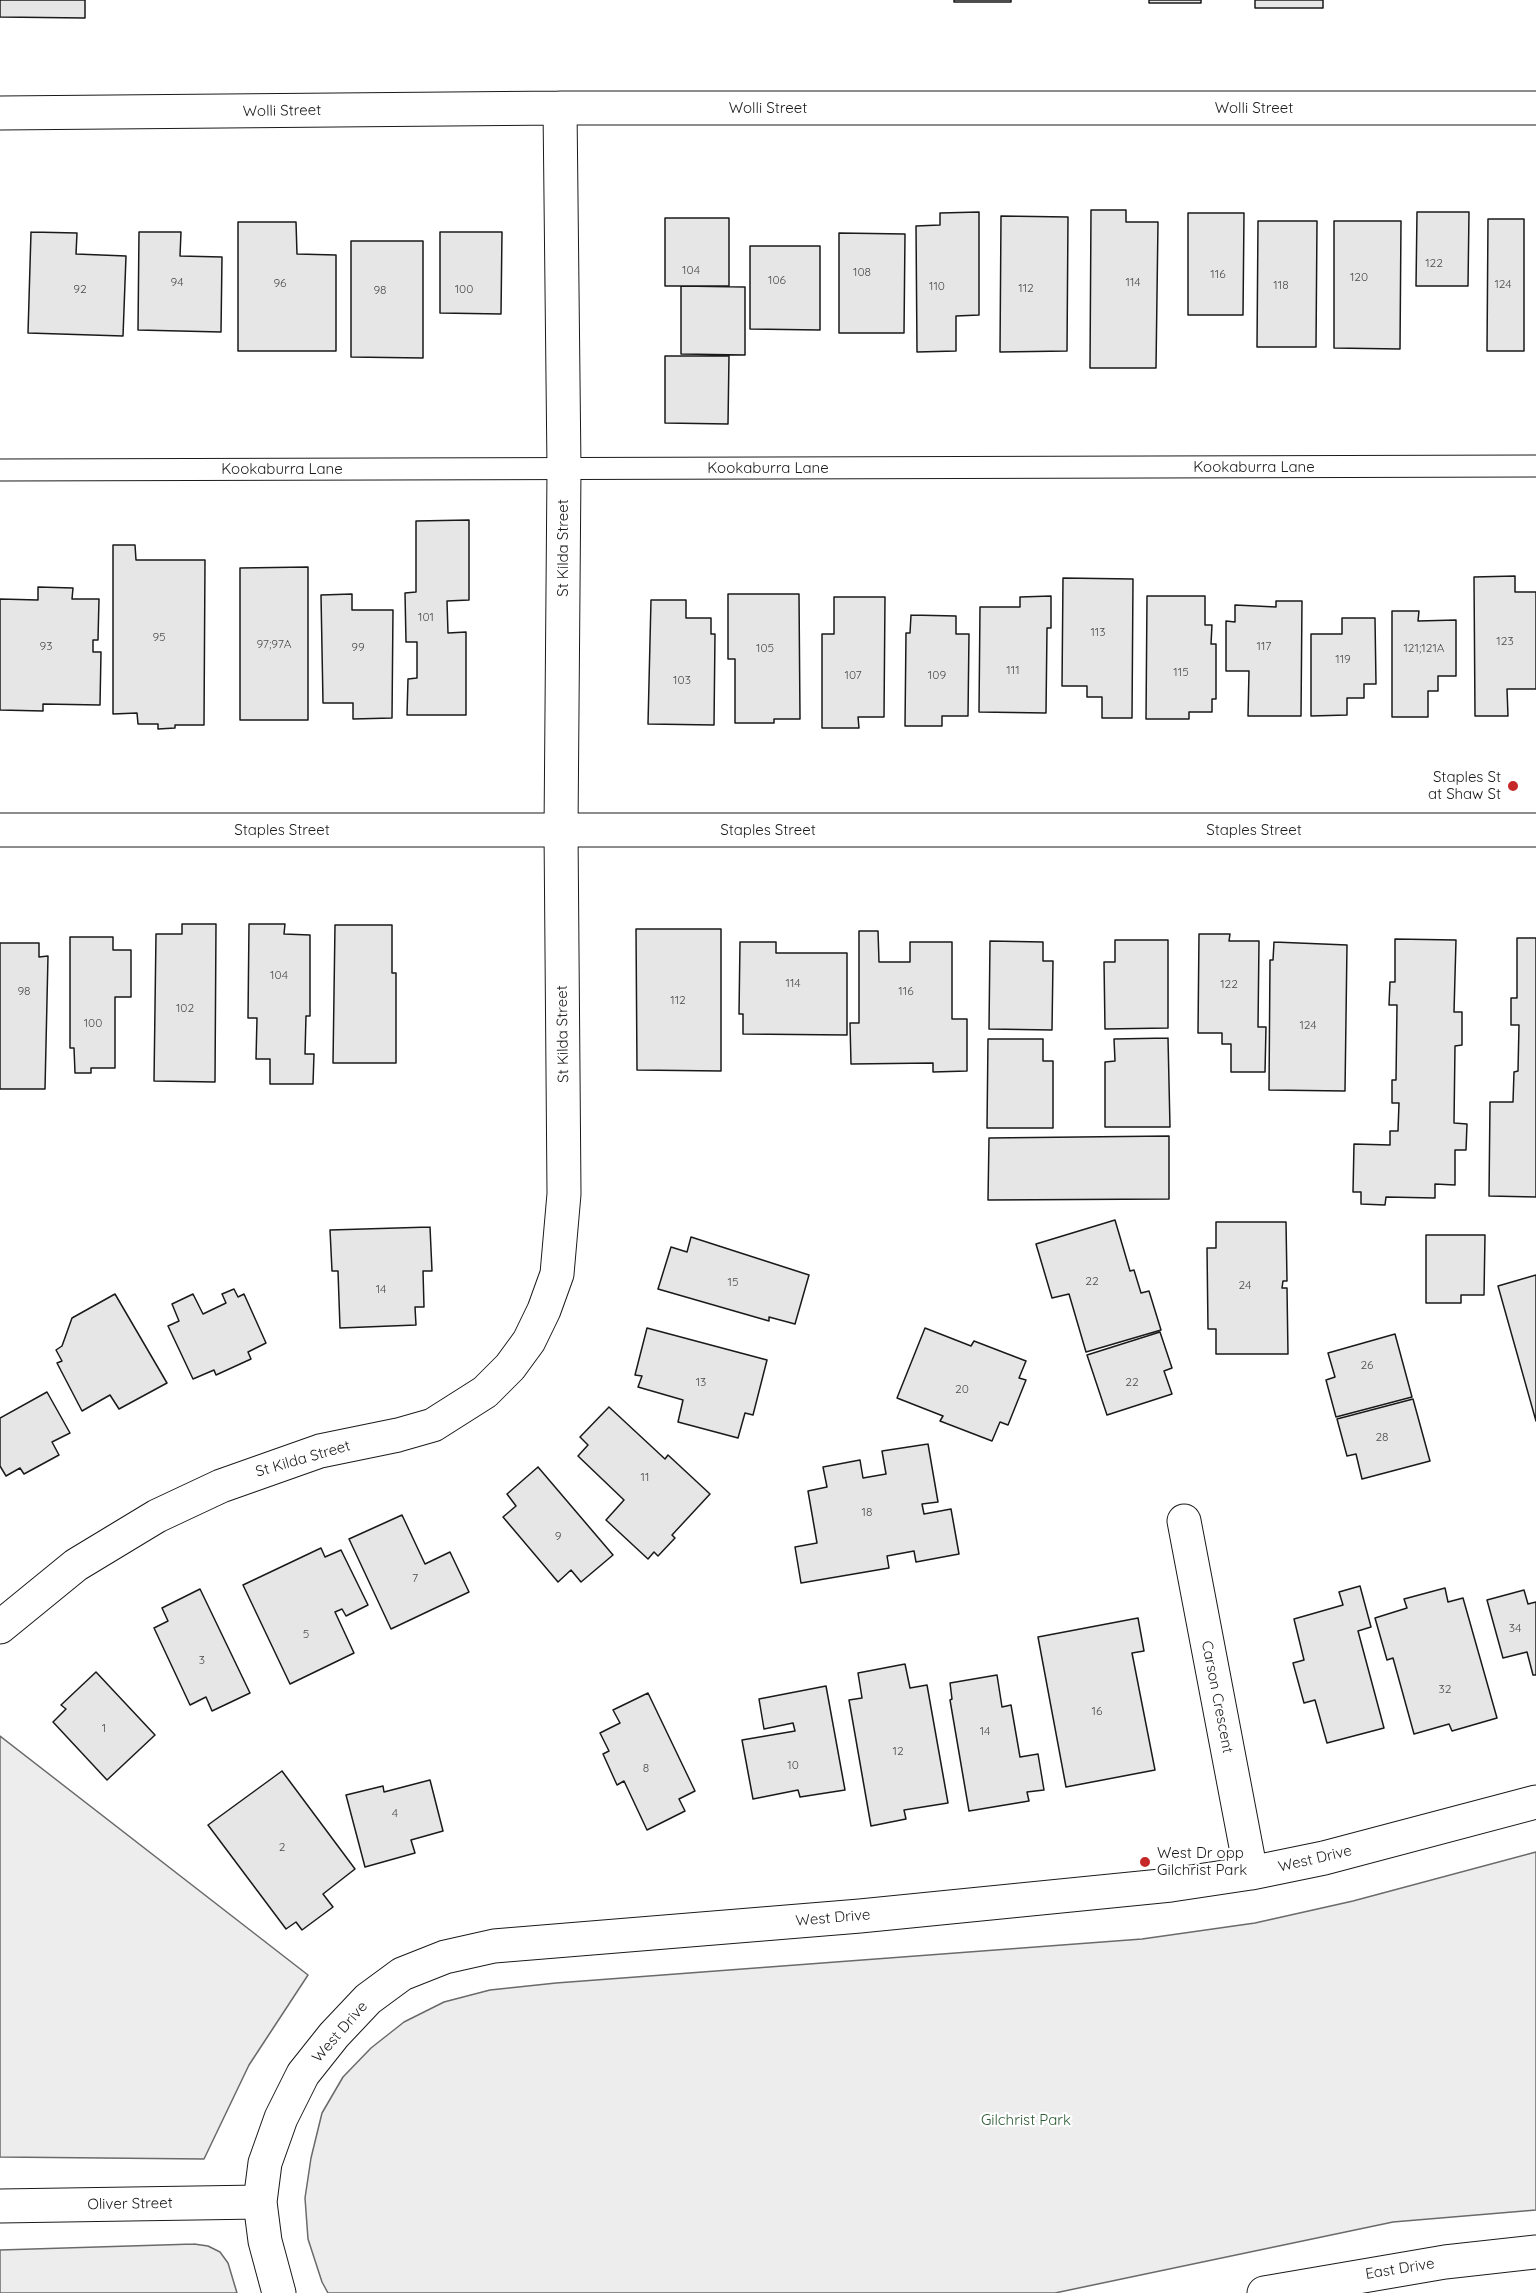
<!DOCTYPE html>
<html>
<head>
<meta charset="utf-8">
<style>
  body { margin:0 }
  canvas { display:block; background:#fff }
</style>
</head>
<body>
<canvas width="1536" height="2293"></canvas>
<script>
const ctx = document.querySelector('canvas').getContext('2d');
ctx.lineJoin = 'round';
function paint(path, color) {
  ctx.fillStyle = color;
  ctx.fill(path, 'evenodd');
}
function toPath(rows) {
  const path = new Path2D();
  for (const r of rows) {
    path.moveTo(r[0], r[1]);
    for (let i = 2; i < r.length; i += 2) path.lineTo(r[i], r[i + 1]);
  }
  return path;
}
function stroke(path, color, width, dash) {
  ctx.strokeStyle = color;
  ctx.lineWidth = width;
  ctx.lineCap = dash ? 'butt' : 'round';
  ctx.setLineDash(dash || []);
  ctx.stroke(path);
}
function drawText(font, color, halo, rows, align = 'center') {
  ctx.font = font + ' Quicksand,sans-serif';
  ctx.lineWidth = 4.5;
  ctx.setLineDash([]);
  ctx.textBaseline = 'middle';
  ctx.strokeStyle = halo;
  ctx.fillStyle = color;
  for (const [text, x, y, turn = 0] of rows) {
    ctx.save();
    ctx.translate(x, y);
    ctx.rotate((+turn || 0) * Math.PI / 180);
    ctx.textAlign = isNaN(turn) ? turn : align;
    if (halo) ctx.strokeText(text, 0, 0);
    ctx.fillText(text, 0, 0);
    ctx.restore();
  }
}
const green = toPath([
  [0,1736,308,1975,249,2065,204,2159,0,2157,0,1736],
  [1536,1852,1536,2210,1393,2222,1055,2293,328,2293,322,2282,308,2239,305,2198,311,2158,322,2113,343,2077,371,2048,404,2022,444,2002,490,1990,556,1983,1142,1939,1255,1923,1353,1901,1536,1852],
  [194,2244,208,2246,220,2252,228,2263,237,2293,0,2293,0,2250,194,2244]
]);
const building = toPath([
  [0,0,85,0,85,18,0,17,0,0],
  [954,0,1011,0,1011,2,954,2,954,0],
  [1149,0,1201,0,1201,3,1149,3,1149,0],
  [1255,0,1323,0,1323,8,1255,8,1255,0],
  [1091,210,1126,210,1126,222,1158,222,1156,368,1090,368,1091,210],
  [979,212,979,315,956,316,956,351,917,352,916,226,940,225,940,213,979,212],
  [1417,212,1469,212,1468,286,1416,286,1417,212],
  [1188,213,1244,213,1243,315,1188,315,1188,213],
  [1001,216,1068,217,1067,351,1000,352,1001,216],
  [665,218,729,218,729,286,665,286,665,218],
  [1488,219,1524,219,1524,351,1487,351,1488,219],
  [1258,221,1317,221,1316,347,1257,347,1258,221],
  [1334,221,1401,221,1400,349,1334,348,1334,221],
  [238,222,296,222,297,254,336,255,336,351,238,351,238,222],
  [31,232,77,233,76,254,126,256,123,336,28,333,31,232],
  [139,232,181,232,180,256,222,257,221,332,138,330,139,232],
  [440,232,502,232,501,314,440,313,440,232],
  [839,233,905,234,904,333,839,333,839,233],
  [351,241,423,241,423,358,351,357,351,241],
  [750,246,820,246,820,330,750,329,750,246],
  [681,286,745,287,745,355,681,354,681,286],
  [665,356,729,356,728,424,665,423,665,356],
  [469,520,469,600,447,601,448,633,466,632,466,715,407,715,408,679,417,678,417,642,406,642,405,593,416,592,416,521,469,520],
  [113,545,135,545,136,560,205,560,204,725,175,725,175,728,158,729,158,724,138,724,137,713,113,714,113,545],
  [308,567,308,720,240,720,240,568,308,567],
  [1515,576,1515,592,1536,592,1536,689,1507,689,1508,716,1475,716,1474,577,1515,576],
  [1063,578,1133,579,1132,718,1102,718,1102,697,1087,697,1087,686,1062,686,1063,578],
  [38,587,73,588,72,599,99,599,98,640,93,640,93,652,101,652,100,705,43,704,43,711,0,710,0,599,38,600,38,587],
  [352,594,352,610,393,610,392,718,353,719,353,703,323,703,321,595,352,594],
  [728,594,799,594,800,719,774,719,774,723,735,723,735,659,728,659,728,594],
  [1051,596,1051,628,1047,628,1046,713,979,712,980,607,1020,607,1020,597,1051,596],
  [1147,596,1205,596,1205,625,1212,625,1211,644,1216,644,1216,699,1212,699,1212,712,1189,712,1189,719,1146,719,1147,596],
  [834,597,885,597,884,717,858,717,859,728,822,728,822,634,834,634,834,597],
  [651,600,686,600,686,618,711,618,711,634,715,634,714,725,648,724,651,600],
  [1276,601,1302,601,1301,716,1248,716,1249,671,1226,671,1226,621,1235,622,1235,605,1276,607,1276,601],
  [1392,611,1419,611,1418,621,1456,620,1456,676,1438,676,1438,691,1428,691,1428,717,1392,717,1392,611],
  [911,615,956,616,956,634,969,634,968,716,942,716,942,726,905,726,906,633,910,633,911,615],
  [1342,618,1375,618,1376,684,1364,684,1364,698,1347,698,1347,715,1311,716,1311,634,1342,634,1342,618],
  [182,924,216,924,215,1082,154,1081,156,934,182,934,182,924],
  [249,924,285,924,284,934,310,935,310,1016,306,1016,305,1054,314,1054,313,1084,270,1084,270,1059,256,1059,257,1018,248,1018,249,924],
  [335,925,392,925,392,973,396,973,396,1063,333,1063,335,925],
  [636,929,721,929,721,1071,637,1070,636,929],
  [859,931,878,931,879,962,910,962,910,942,952,942,952,1019,967,1019,967,1071,933,1072,933,1063,851,1064,850,1023,859,1023,859,931],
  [1199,934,1230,934,1229,941,1259,941,1258,1027,1266,1027,1265,1072,1231,1072,1231,1044,1222,1044,1222,1033,1198,1033,1199,934],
  [70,937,113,937,113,950,131,950,131,997,115,997,115,1068,91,1068,91,1073,75,1073,74,1048,70,1048,70,937],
  [1517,938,1536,938,1536,1197,1489,1196,1490,1102,1513,1102,1514,1072,1518,1071,1519,1025,1511,1025,1511,998,1517,998,1517,938],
  [1395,939,1456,940,1454,1012,1462,1012,1462,1045,1455,1046,1454,1123,1467,1124,1466,1150,1455,1150,1455,1185,1435,1184,1435,1198,1386,1197,1385,1205,1361,1204,1361,1192,1353,1192,1354,1144,1390,1145,1390,1131,1398,1131,1399,1103,1392,1103,1392,1080,1396,1080,1397,1005,1389,1005,1390,982,1395,982,1395,939],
  [1115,940,1168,940,1168,1028,1105,1029,1104,962,1115,962,1115,940],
  [990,941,1043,942,1043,961,1053,961,1052,1030,989,1029,990,941],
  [740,942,776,942,776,953,847,953,847,1035,743,1034,743,1014,739,1014,740,942],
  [1274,942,1347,945,1345,1091,1269,1090,1270,960,1273,960,1274,942],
  [0,943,39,943,39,957,48,956,45,1089,0,1089,0,943],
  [1168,1038,1170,1127,1105,1127,1105,1062,1115,1061,1114,1039,1168,1038],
  [988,1039,1043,1039,1043,1061,1053,1061,1053,1128,987,1128,988,1039],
  [1169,1136,1169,1199,988,1200,989,1138,1169,1136],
  [1115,1220,1130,1271,1134,1270,1141,1293,1149,1291,1161,1330,1086,1352,1069,1294,1052,1298,1036,1244,1115,1220],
  [1216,1222,1286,1222,1287,1281,1283,1281,1282,1288,1287,1288,1288,1354,1216,1354,1216,1329,1208,1329,1207,1248,1216,1248,1216,1222],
  [430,1227,432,1271,423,1271,424,1307,415,1307,416,1325,340,1328,338,1271,332,1271,330,1230,430,1227],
  [1426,1235,1485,1235,1484,1295,1461,1295,1461,1303,1426,1303,1426,1235],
  [691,1237,809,1275,795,1324,769,1317,769,1321,658,1289,671,1247,687,1252,691,1237],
  [1536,1275,1536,1421,1498,1286,1536,1275],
  [234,1289,238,1297,244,1294,266,1343,248,1352,251,1359,216,1375,214,1370,193,1379,168,1326,179,1321,172,1304,193,1294,203,1314,226,1303,222,1294,234,1289],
  [115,1294,167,1383,119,1409,110,1395,82,1411,57,1363,62,1361,56,1350,62,1346,72,1318,115,1294],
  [647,1328,767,1360,753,1415,745,1413,738,1438,678,1422,683,1400,638,1387,642,1376,635,1375,647,1328],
  [925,1328,971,1346,974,1341,1026,1361,1019,1378,1026,1380,1008,1425,1000,1422,992,1441,940,1421,943,1416,897,1398,925,1328],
  [1160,1332,1172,1368,1164,1371,1172,1394,1107,1415,1087,1355,1160,1332],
  [1395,1334,1412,1397,1336,1417,1326,1380,1335,1377,1328,1353,1395,1334],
  [47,1392,70,1433,52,1442,59,1455,24,1474,20,1468,6,1476,0,1466,0,1418,47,1392],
  [1413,1399,1430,1461,1362,1479,1356,1454,1347,1456,1337,1419,1413,1399],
  [609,1407,665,1459,668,1455,710,1494,672,1535,675,1538,658,1556,654,1552,648,1559,606,1520,624,1500,578,1456,588,1445,580,1437,609,1407],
  [928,1444,938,1502,922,1504,924,1514,951,1509,959,1554,916,1562,914,1551,887,1556,889,1568,801,1583,795,1547,817,1543,808,1491,827,1487,823,1467,860,1460,863,1478,886,1474,882,1451,928,1444],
  [538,1467,613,1555,581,1582,571,1570,558,1582,503,1517,516,1506,507,1494,538,1467],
  [402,1515,425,1564,450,1552,469,1592,391,1629,349,1539,402,1515],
  [321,1548,325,1557,341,1550,368,1605,346,1616,342,1609,335,1612,354,1653,290,1684,243,1585,321,1548],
  [1360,1586,1371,1627,1358,1631,1384,1728,1327,1743,1315,1700,1304,1703,1293,1663,1304,1660,1294,1619,1343,1605,1339,1592,1360,1586],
  [1445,1588,1448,1602,1463,1598,1497,1718,1452,1731,1449,1724,1414,1734,1393,1658,1387,1660,1375,1618,1407,1608,1404,1599,1445,1588],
  [200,1589,250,1693,212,1711,206,1697,190,1705,154,1628,168,1621,162,1608,200,1589],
  [1524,1590,1528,1604,1536,1602,1536,1675,1533,1675,1527,1652,1503,1658,1487,1600,1524,1590],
  [1138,1618,1144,1651,1132,1653,1155,1770,1066,1787,1038,1637,1138,1618],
  [905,1664,910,1688,927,1685,948,1803,904,1810,906,1819,871,1826,849,1700,862,1698,858,1673,905,1664],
  [96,1672,155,1735,107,1780,53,1722,66,1709,61,1705,96,1672],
  [997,1675,1002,1707,1011,1705,1020,1757,1038,1754,1044,1790,1027,1792,1029,1801,969,1811,950,1700,952,1699,950,1683,997,1675],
  [826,1686,845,1790,800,1797,798,1790,753,1799,742,1740,795,1731,793,1723,764,1729,759,1699,826,1686],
  [648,1693,695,1791,679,1799,685,1811,647,1830,624,1781,617,1785,603,1754,609,1751,600,1733,620,1723,613,1710,648,1693],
  [282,1771,355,1869,323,1894,333,1907,302,1930,296,1922,286,1929,208,1825,282,1771],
  [430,1780,443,1831,411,1840,415,1853,365,1867,346,1795,383,1786,384,1792,430,1780]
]);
const service = toPath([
  [0,470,1536,466]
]);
const minor = toPath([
  [0,113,560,108,1536,108],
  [0,830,1536,830],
  [1184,1521,1251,1873],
  [0,1627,76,1565,157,1516,221,1486,320,1451,398,1435,433,1425,485,1392,510,1367,529,1341,544,1310,557,1274,564,1194,561,830,564,469,560,108],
  [0,2206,260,2202],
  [279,2293,265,2241,260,2202,265,2163,281,2118,303,2074,334,2035,368,1999,402,1974,445,1957,494,1946,860,1916,1171,1885,1251,1873,1324,1858,1536,1802],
  [1264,2293,1445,2262,1536,2252]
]);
const markers = [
  [1513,786,6,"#c62828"],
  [1145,1862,6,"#c62828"]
];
const numberNames = [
  ["122",1434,263],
  ["104",691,270],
  ["108",862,272],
  ["116",1218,274],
  ["120",1359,277],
  ["106",777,280],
  ["94",177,282],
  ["114",1133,282],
  ["96",280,283],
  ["124",1503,284],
  ["118",1281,285],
  ["110",937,286],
  ["112",1026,288],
  ["92",80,289],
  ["100",464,289],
  ["98",380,290],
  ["101",426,617],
  ["113",1098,632],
  ["95",159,637],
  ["123",1505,641],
  ["97;97A",274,644],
  ["93",46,646],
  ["117",1264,646],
  ["99",358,647],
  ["105",765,648],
  ["121;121A",1424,648],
  ["119",1343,659],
  ["111",1013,670],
  ["115",1181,672],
  ["107",853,675],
  ["109",937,675],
  ["103",682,680],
  ["104",279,975],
  ["114",793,983],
  ["122",1229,984],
  ["98",24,991],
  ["116",906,991],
  ["112",678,1000],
  ["102",185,1008],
  ["100",93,1023],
  ["124",1308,1025],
  ["22",1092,1281],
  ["15",733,1282],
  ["24",1245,1285],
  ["14",381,1289],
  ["26",1367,1365],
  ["13",701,1382],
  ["22",1132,1382],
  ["20",962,1389],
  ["28",1382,1437],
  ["11",645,1477],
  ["18",867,1512],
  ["9",558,1536],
  ["7",415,1578],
  ["34",1515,1628],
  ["5",306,1634],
  ["3",202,1660],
  ["32",1445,1689],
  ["16",1097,1711],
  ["1",104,1728],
  ["14",985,1731],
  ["12",898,1751],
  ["10",793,1765],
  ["8",646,1768],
  ["4",395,1813],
  ["2",282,1847]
];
const streetNames = [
  ["Wolli Street",768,108],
  ["Wolli Street",1254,108],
  ["Wolli Street",282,111,-1],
  ["Kookaburra Lane",1254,467],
  ["Kookaburra Lane",768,468],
  ["Kookaburra Lane",282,469],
  ["St Kilda Street",563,548,-90],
  ["Staples Street",282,830],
  ["Staples Street",768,830],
  ["Staples Street",1254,830],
  ["St Kilda Street",563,1034,-91],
  ["St Kilda Street",303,1459,-16],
  ["Carson Crescent",1217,1697,79],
  ["West Drive",1315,1859,-13],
  ["West Drive",833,1918,-5],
  ["West Drive",340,2032,-49],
  ["Oliver Street",130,2204,-1],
  ["East Drive",1400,2269,-9]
];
const poiNames = [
  ["Staples St",1501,777],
  ["at Shaw St",1501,794],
  ["West Dr opp",1157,1853,"left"],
  ["Gilchrist Park",1157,1870,"left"]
];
const parkNames = [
  ["Gilchrist Park",1026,2120]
];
paint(green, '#ededed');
stroke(green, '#6a6a6a', 1.5);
paint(building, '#e6e6e6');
stroke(building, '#1a1a1a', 1.5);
stroke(service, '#1a1a1a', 23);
stroke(minor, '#1a1a1a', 35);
stroke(service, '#fff', 21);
stroke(minor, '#fff', 33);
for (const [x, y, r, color] of markers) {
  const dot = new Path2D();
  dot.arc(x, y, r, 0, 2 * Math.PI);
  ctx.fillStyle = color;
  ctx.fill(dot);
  stroke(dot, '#fff', 2);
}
drawText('12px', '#4d4d4d', null, numberNames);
drawText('15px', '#1a1a1a', '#fff', streetNames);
drawText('15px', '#1a1a1a', '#fff', poiNames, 'right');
drawText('15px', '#2b5a34', '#fff', parkNames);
</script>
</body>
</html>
